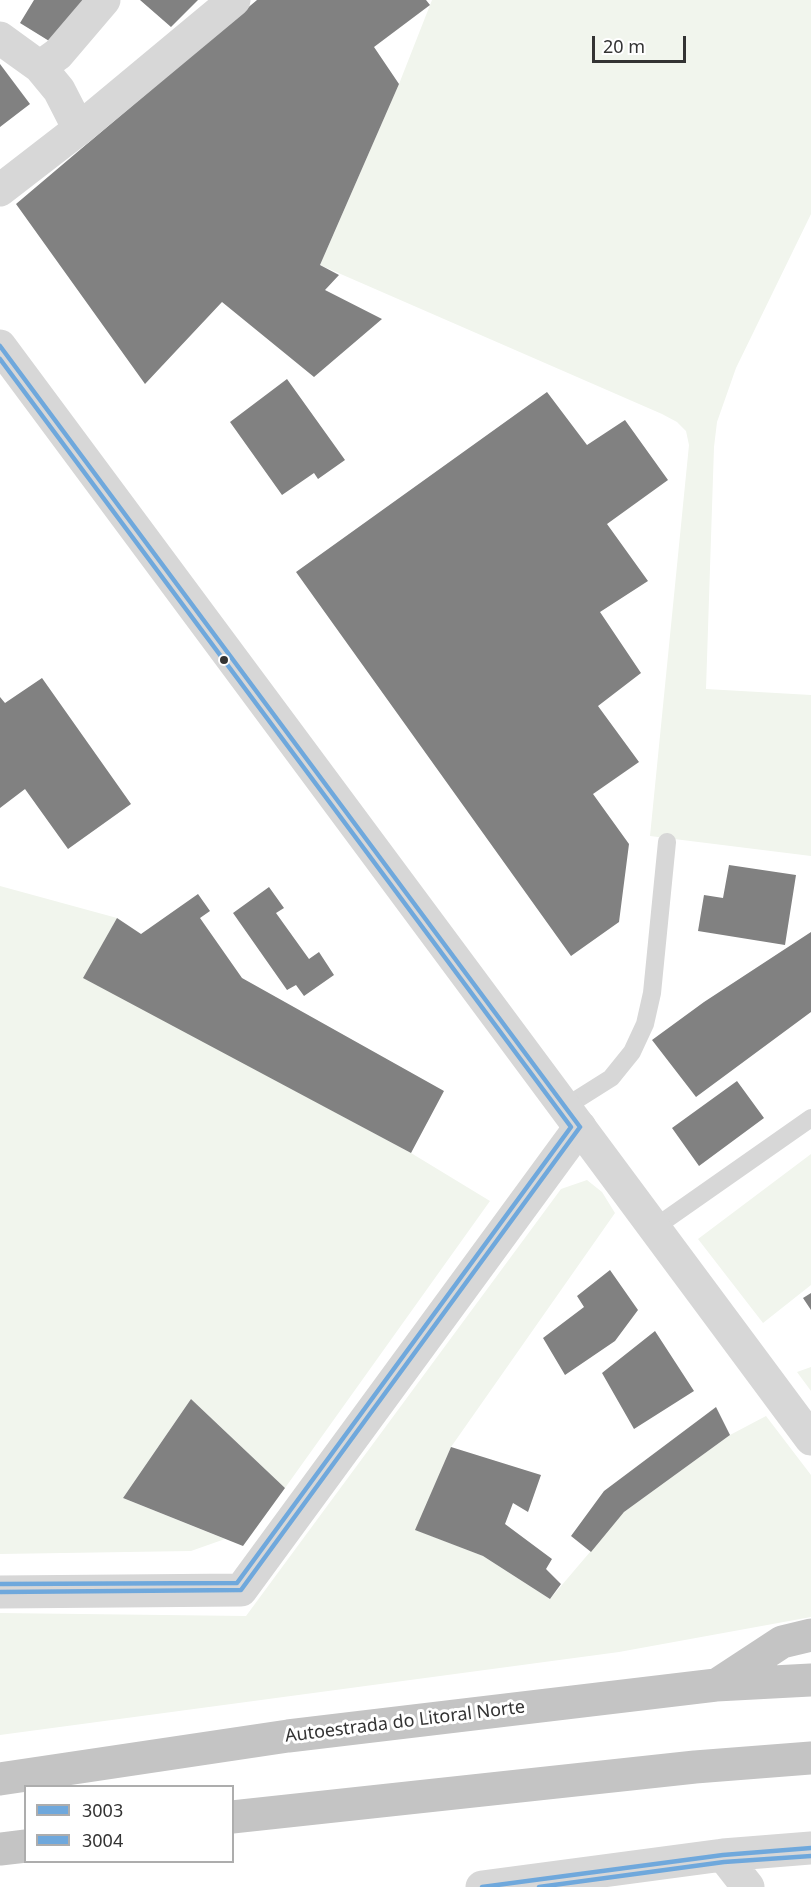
<!DOCTYPE html>
<html>
<head>
<meta charset="utf-8">
<style>
  body { margin:0 }
  #map { position:relative; width:811px; height:1887px; overflow:hidden; background:#fff; font-family:"Noto Sans",sans-serif }
  canvas { display:block }
  .legend { position:absolute; left:24px; top:1785px; width:210px; height:78px; box-sizing:border-box; background:#fff; border:2px solid #adadad; margin:0; padding:8px 10px; list-style:none; font-size:18px; color:#333 }
  .legend li { display:flex; align-items:center; gap:12px; height:30px }
  .legend b { width:30px; border:2px solid #adadad }
  .scale { position:absolute; left:592px; top:36px; width:94px; height:27px; box-sizing:border-box; border:3px solid #333; border-top:0; padding-left:8px; font-size:18px; line-height:21px; white-space:nowrap; color:#333; -webkit-text-stroke:4px #fff; paint-order:stroke }
</style>
</head>
<body>
<div id="map">
<canvas width="811" height="1887"></canvas>
<ul class="legend">
<li><b style="height:8px;background:#6fa8dc"></b>3003</li>
<li><b style="height:8px;background:#6fa8dc"></b>3004</li>
</ul>
<div class="scale">20 m</div>
</div>
<script>
const ctx = document.querySelector('canvas').getContext('2d');
ctx.lineJoin = 'round';
function paint(path, color) {
  ctx.fillStyle = color;
  ctx.fill(path, 'evenodd');
}
function toPath(rows) {
  const path = new Path2D();
  for (const r of rows) {
    path.moveTo(r[0], r[1]);
    for (let i = 2; i < r.length; i += 2) path.lineTo(r[i], r[i + 1]);
  }
  return path;
}
function stroke(path, color, width, dash) {
  ctx.strokeStyle = color;
  ctx.lineWidth = width;
  ctx.lineCap = dash ? 'butt' : 'round';
  ctx.setLineDash(dash || []);
  ctx.stroke(path);
}
function drawText(font, color, halo, rows, align = 'center') {
  ctx.font = font + ' "Noto Sans",sans-serif';
  ctx.lineWidth = 6;
  ctx.setLineDash([]);
  ctx.textBaseline = 'middle';
  ctx.strokeStyle = halo;
  ctx.fillStyle = color;
  for (const [text, x, y, turn = 0] of rows) {
    ctx.save();
    ctx.translate(x, y);
    ctx.rotate((+turn || 0) * Math.PI / 180);
    ctx.textAlign = isNaN(turn) ? turn : align;
    if (halo) ctx.strokeText(text, 0, 0);
    ctx.fillText(text, 0, 0);
    ctx.restore();
  }
}
const green = toPath([
  [432,0,811,0,811,214,736,368,717,422,714,447,706,689,811,695,811,856,650,836,689,445,686,431,677,422,662,414,320,265,399,84],
  [0,886,117,918,84,977,411,1153,490,1201,285,1488,191,1399,123,1498,225,1539,191,1551,0,1554],
  [811,1154,811,1285,763,1323,698,1239],
  [587,1180,602,1192,615,1213,451,1447,416,1530,483,1556,550,1599,624,1512,730,1435,766,1416,811,1475,811,1617,619,1652,0,1735,0,1613,246,1616,561,1189],
  [811,1367,811,1391,797,1372]
]);
const building = toPath([
  [34,0,83,0,54,44,20,23],
  [140,0,198,0,171,27],
  [257,0,426,0,430,5,374,47,399,84,320,265,339,275,325,290,382,319,314,377,222,302,145,384,16,204],
  [0,64,30,104,0,127],
  [287,379,345,460,318,479,314,473,282,495,230,422],
  [547,392,587,445,625,420,668,480,607,524,648,581,600,612,641,673,598,706,639,762,593,794,629,844,619,922,571,956,296,572],
  [42,678,131,804,68,849,25,789,0,808,0,697,5,703],
  [729,865,796,875,785,945,698,931,704,895,723,898],
  [269,887,284,908,276,913,309,959,319,952,334,975,304,996,296,985,287,990,233,913],
  [198,894,210,911,200,918,242,978,444,1091,411,1153,83,978,117,918,141,934],
  [811,932,811,1012,696,1097,652,1040,704,1002],
  [737,1081,764,1118,699,1166,672,1128],
  [610,1270,638,1310,615,1341,565,1375,543,1338,584,1307,577,1296],
  [811,1293,811,1310,803,1298],
  [655,1331,694,1391,634,1429,602,1373],
  [191,1399,285,1488,243,1546,123,1498],
  [716,1407,730,1435,624,1512,591,1552,571,1536,604,1491],
  [451,1447,541,1475,528,1512,513,1503,505,1524,552,1559,546,1569,561,1584,550,1599,483,1556,415,1530]
]);
const service = toPath([
  [565,1107,611,1078,632,1052,645,1024,652,993,667,842],
  [654,1228,811,1118]
]);
const minor = toPath([
  [0,38,40,67,59,90,79,129,0,190],
  [40,67,58,54,104,0],
  [79,129,234,0],
  [0,1592,241,1590,580,1127],
  [723,1855,748,1887],
  [482,1887,723,1855,811,1848]
]);
const tertiary = toPath([
  [0,346,811,1439]
]);
const motorway = toPath([
  [718,1684,782,1642,811,1635],
  [0,1779,288,1736,716,1685,811,1680],
  [232,1817,695,1767,811,1758],
  [0,1849,26,1846]
]);
const bus1 = toPath([
  [0,346,580,1127],
  [0,1592,241,1590,580,1127],
  [482,1887,723,1855,811,1848]
]);
const bus2 = toPath([
  [0,359,571,1127,237,1583,0,1584],
  [539,1887,724,1862,811,1856]
]);
const markers = [
  [224,660,5,"#333"]
];
const streetNames = [
  ["Autoestrada do Litoral Norte",405,1722,-7]
];
paint(green, '#f1f5ed');
paint(building, '#818181');
stroke(service, '#d7d7d7', 18);
stroke(minor, '#d7d7d7', 33);
stroke(tertiary, '#d7d7d7', 33);
stroke(motorway, '#c4c4c4', 33);
stroke(bus1, '#6fa8dc', 4.5);
stroke(bus2, '#6fa8dc', 4.5);
for (const [x, y, r, color] of markers) {
  const dot = new Path2D();
  dot.arc(x, y, r, 0, 2 * Math.PI);
  ctx.fillStyle = color;
  ctx.fill(dot);
  stroke(dot, '#fff', 2);
}
drawText('18px', '#333', '#fff', streetNames);
</script>
</body>
</html>
